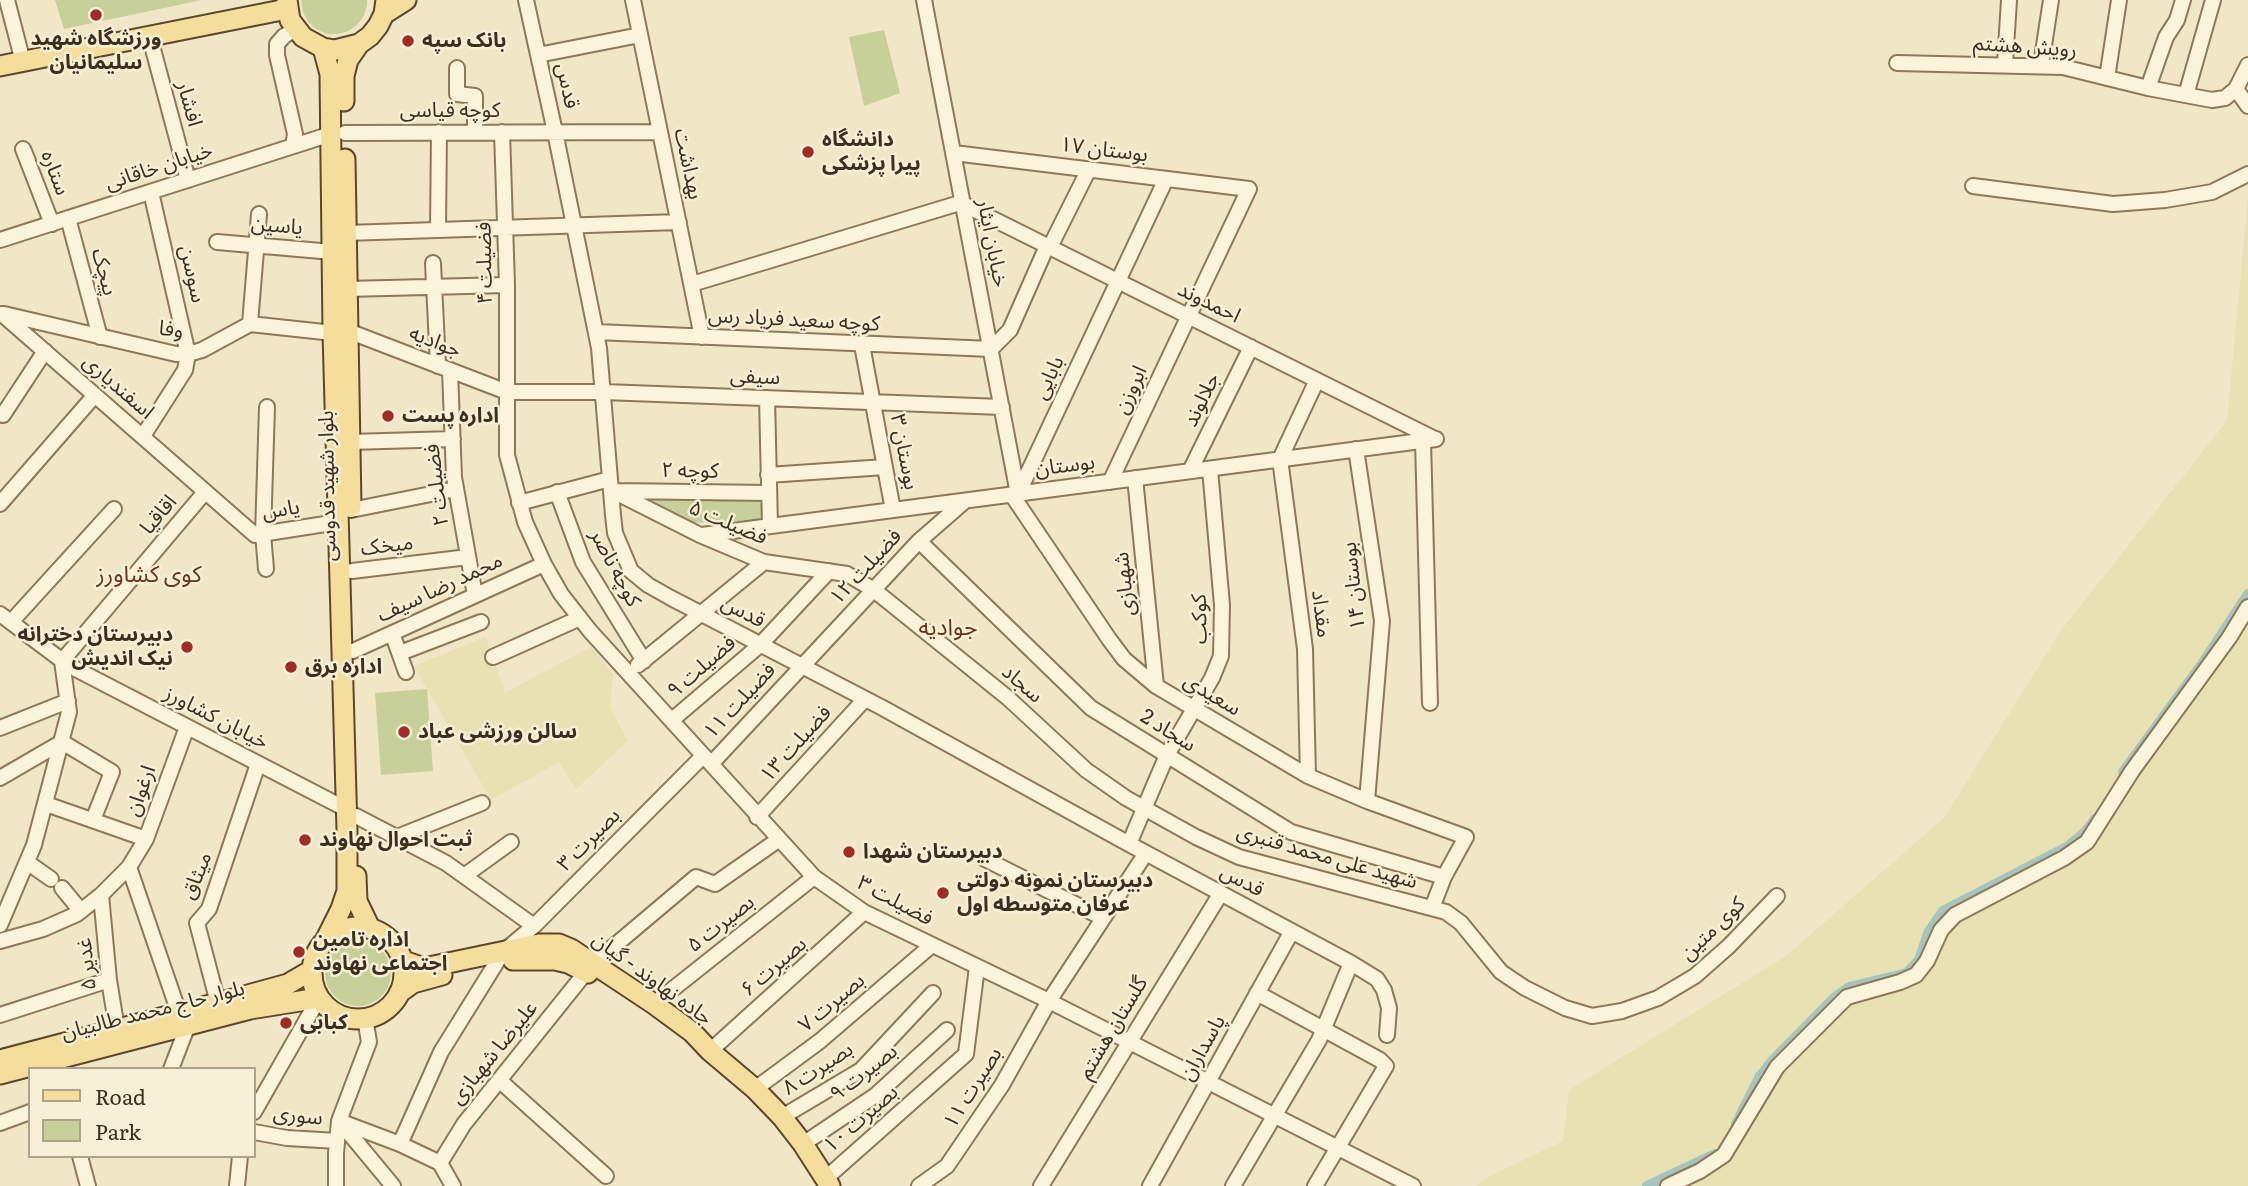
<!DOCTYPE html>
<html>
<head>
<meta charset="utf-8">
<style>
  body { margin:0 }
  #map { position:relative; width:2248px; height:1186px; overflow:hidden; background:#f1e6c6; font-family:Literata,serif }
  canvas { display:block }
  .legend { position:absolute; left:28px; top:1067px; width:228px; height:91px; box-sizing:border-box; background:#f8f0d6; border:2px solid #ada38d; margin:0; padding:9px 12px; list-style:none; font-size:21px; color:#3d2f1f }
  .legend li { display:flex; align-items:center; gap:14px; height:35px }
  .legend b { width:35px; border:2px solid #ada38d }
</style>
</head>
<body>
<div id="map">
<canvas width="2248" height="1186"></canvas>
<ul class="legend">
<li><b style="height:9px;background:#f5de9c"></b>Road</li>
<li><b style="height:19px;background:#c7d099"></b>Park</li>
</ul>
</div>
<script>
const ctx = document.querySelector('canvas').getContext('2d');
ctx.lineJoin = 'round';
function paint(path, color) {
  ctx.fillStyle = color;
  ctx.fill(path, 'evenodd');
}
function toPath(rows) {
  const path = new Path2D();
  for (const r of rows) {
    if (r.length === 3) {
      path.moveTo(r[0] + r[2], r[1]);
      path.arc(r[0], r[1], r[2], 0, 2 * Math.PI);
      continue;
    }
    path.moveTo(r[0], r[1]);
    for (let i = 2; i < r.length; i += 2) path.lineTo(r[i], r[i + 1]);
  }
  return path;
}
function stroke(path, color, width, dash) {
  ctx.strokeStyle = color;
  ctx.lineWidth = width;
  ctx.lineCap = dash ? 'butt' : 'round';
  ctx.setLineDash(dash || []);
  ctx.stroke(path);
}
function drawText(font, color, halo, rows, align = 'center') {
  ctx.font = font + ' Literata,"Noto Sans Arabic",serif';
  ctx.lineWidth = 5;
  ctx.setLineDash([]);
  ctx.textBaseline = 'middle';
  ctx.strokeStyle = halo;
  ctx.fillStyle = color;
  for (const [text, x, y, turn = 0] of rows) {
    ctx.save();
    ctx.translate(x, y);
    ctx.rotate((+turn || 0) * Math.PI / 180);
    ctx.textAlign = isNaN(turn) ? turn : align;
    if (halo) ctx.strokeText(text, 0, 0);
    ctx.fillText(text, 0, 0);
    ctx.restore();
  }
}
const farmland = toPath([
  [2248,198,2248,1186,1477,1186,1484,1179,1563,1141,1569,1090,1786,956,1944,818,2062,629,2227,421],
  [486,637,505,693,591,647,613,674,610,708,628,741,576,789,559,762,491,800,414,666]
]);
const green = toPath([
  [55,0,202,0,64,29],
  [301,0,367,0,367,5,364,16,357,25,348,31,338,34,327,34,316,29,308,22,303,12],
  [884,30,900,93,864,106,849,37],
  [645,499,762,500,762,520,691,523],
  [427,689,433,771,381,775,375,693],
  [358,973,33]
]);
const canal = toPath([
  [2123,772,2202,664,2248,594],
  [1736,1124,1760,1076,1772,1061,1834,998,1849,987,1907,973,1919,960,1929,931,1943,911,2067,847,2085,832,2095,819],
  [1647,1186,1715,1154]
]);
const minor = toPath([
  [7,0,23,62],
  [526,0,555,132,599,348,613,515,615,533,631,571,648,585,671,598,881,707,1129,844,1351,963,1377,979,1384,990,1389,1008,1387,1035],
  [633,0,702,337],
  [924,0,1018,494],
  [150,38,188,180],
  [538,55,640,35],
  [1897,63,2063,67,2148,88,2212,100,2225,98,2236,89,2248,65],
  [2005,64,2009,0],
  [2041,65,2051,0],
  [457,68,457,94,475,96,475,132],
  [2107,78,2119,0],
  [2148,88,2166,37,2177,20,2183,0],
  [2236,89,2248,106],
  [2186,95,2213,0],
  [502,132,507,285,507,455,525,522,544,564,561,594,590,631,814,877,864,912,1049,1001,1413,1186],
  [345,133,660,132],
  [293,146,295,134,277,55,277,44,284,36,296,29],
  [954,153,1249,189,1110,482],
  [28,161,23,149,52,224],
  [1973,186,2113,204,2165,200,2212,192,2248,174],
  [963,204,1435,439],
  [68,218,100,337],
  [438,230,439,132],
  [346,233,679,222],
  [0,240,331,134],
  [217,242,333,252],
  [1050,247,1089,169],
  [433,263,438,366],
  [692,284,963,202],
  [347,289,507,285],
  [2,314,255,535,338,522],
  [4,314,176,354,188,354,202,350,250,324,333,333],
  [250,324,259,214],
  [348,331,507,392,604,392,1002,407],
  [596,332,991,349,1010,330,1047,246],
  [862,345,893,510],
  [450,370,454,477,475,595],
  [767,398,770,526],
  [3,415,45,351],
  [143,436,185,370,188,354,151,192],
  [1423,441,1430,703],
  [350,442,453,439],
  [1356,449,1382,621,1367,801],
  [1190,471,1251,347],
  [768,475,885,467],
  [1135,478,1156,686],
  [611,490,700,535,764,562,847,574,874,590,1008,698,1086,770,1126,798,1196,837,1239,857,1446,912,1461,923,1501,972,1525,988,1565,1008,1592,1016,1622,1011,1658,998,1695,976,1729,946,1777,896],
  [616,491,768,493],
  [557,492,583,562,644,661],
  [1018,494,1166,179],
  [1012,495,1109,639,1124,659,1156,686,1308,776,1367,801,1466,837,1444,877,1432,908],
  [519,503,610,479],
  [0,504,95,395],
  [351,510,456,489],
  [702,535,1436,439],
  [919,541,1091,708,1291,832,1444,877],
  [266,569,263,534,267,407],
  [352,571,468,557],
  [0,614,68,665,346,809],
  [11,622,114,509],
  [392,633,406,672],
  [353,651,544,564],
  [400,653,481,622],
  [493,657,580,618],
  [638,665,764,562],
  [672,720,760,645,829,571],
  [0,728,68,701],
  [711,764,919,541,965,501],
  [1308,776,1305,649,1280,459,1317,380],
  [0,778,62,742,112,772,93,820],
  [46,804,146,839],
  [356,816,446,863,534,926],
  [757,817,865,699],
  [397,837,482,803],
  [1129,844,1167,755,1212,678,1221,656,1222,605,1210,469],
  [983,858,1103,918],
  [27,862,51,879],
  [129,867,179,1013],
  [464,876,511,842],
  [62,888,81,911],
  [101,895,109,980,117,1029],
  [0,925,34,845,69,712,62,661,205,492],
  [0,941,43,929,77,914,101,895,129,867,146,839,187,727],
  [594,963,696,877,715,884,778,840],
  [1257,993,1380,1060,1386,1066,1315,1186],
  [218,1003,197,923,209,909,258,764],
  [654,1004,814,877],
  [0,1015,109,980],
  [710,1051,864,912],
  [171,1069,188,1025],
  [499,1080,606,1176],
  [755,1089,820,1041,932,945],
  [254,1112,319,998],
  [782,1117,861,1070,933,993],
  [339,1121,400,1144,440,1163,453,1186],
  [340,1122,393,1186],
  [0,1123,30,1112],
  [254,1132,287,1138,337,1141],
  [400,1144,441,1052,503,952,534,926,703,756],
  [803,1144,876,1095,947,1030],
  [80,1156,88,1186],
  [440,1163,464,1124,586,972],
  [825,1179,966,1054,977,967],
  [237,1186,240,1156],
  [336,1186,336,1153,339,1121,369,1042,365,1018],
  [919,1186,947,1166,1002,1085,1049,1001,1146,853],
  [1041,1186,1221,893],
  [1150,1186,1292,931],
  [1233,1186,1319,1040,1351,963],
  [1668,1186,1700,1171,1724,1155,1777,1067,1847,997,1900,982,1916,975,1927,961,1941,930,1955,915,2064,858,2087,842,2132,771,2229,638,2248,607]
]);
const major = toPath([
  [287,0,290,20,303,37,323,48,335,50,359,44,370,36,378,26,384,14,386,0],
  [384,14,406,0],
  [323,48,330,74,333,333,347,830,347,891,341,909,326,939],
  [0,66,287,9],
  [344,101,344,76,348,60,359,44],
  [345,159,351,507],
  [356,876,357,901,370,928],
  [358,973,46],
  [401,960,424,968,539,944,559,944,571,949,654,1004,692,1032,710,1051,755,1089,782,1117,803,1144,830,1186],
  [513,960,555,960,568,963,588,973],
  [399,993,413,983,442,975],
  [0,1060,244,996,288,984,312,970],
  [0,1074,250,1009,319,998]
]);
const markers = [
  [96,15,7,"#a12c26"],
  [408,41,7,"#a12c26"],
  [808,152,7,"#a12c26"],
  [388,416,7,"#a12c26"],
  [187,647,7,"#a12c26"],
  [291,667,7,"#a12c26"],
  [404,732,7,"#a12c26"],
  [305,840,7,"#a12c26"],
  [849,852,7,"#a12c26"],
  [943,893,7,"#a12c26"],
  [299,952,7,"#a12c26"],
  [286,1023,7,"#a12c26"]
];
const poiNames = [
  ["ورزشگاه شهید",96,39,"center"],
  ["سلیمانیان",96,63,"center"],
  ["بانک سپه",422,41],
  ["دانشگاه",822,140],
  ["پیرا پزشکی",822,164],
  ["اداره پست",402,416],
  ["دبیرستان دخترانه",173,635,"right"],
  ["نیک اندیش",173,659,"right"],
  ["اداره برق",305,667],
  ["سالن ورزشی عباد",418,732],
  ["ثبت احوال نهاوند",319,840],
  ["دبیرستان شهدا",863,852],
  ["دبیرستان نمونه دولتی",957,881],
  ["عرفان متوسطه اول",957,905],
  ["اداره تامین",313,940],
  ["اجتماعی نهاوند",313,964],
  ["کبابی",300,1023]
];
const streetNames = [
  ["رویش هشتم",2025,47,4],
  ["قدس",567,86,78],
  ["افشار",189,104,75],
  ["کوچه قیاسی",450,111],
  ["بوستان ۱۷",1104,150,7],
  ["بهداشت",688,164,78],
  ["خیابان خاقانی",159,167,-18],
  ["ستاره",55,173,69],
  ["یاسین",277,226,5],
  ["خیابان ایثار",992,243,79],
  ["فضیلت ۴",485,263,-91],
  ["پیچک",104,272,75],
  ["سوسن",192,274,77],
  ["احمدوند",1209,303,26],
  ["کوچه سعید فریاد رس",794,320,3],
  ["وفا",171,330,7],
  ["جوادیه",435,342,21],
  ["سیفی",755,377,2],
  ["بابایی",1049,378,-65],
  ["اسفندیاری",118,387,41],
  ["ابروزن",1131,390,-65],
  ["جلالوند",1202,400,-64],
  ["بوستان ۳",904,452,79],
  ["بوستان",1065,466,-7],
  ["کوچه ۲",690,471,1],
  ["فضیلت ۲",437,485,-97],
  ["بلوار شهید قدوسی",328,486,-91],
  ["یاس",281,510,-9],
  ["اقاقیا",159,515,-50],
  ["فضیلت ۵",728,523,23],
  ["میخک",387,546,-7],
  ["فضیلت ۱۲",866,567,-47],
  ["کوچه ناصر",615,568,62],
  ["شهبازی",1125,584,-96],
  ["بوستان ۱۴",1354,586,-96],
  ["محمد رضا سیف",440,588,-25],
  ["قدس",743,612,27],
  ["مقداد",1321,614,83],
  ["کوکب",1200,619,-91],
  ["فضیلت ۹",702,667,-41],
  ["سجاد",1022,684,41],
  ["سعیدی",1212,695,31],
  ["فضیلت ۱۱",740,701,-47],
  ["خیابان کشاورز",216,718,27],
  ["سجاد 2",1168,731,32],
  ["فضیلت ۱۳",796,744,-48],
  ["ارغوان",141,791,-70],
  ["بصیرت ۳",589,840,-45],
  ["شهید علی محمد قنبری",1327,857,16],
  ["میثاق",197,876,-68],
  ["قدس",1242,881,28],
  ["فضیلت ۳",895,901,28],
  ["بصیرت ۵",721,924,-38],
  ["کوی متین",1713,929,-44],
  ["غدیر ۵",87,964,-96],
  ["بصیرت ۶",774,967,-41],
  ["جاده نهاوند - گیان",652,979,36],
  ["بصیرت ۷",832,1003,-40],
  ["بلوار حاج محمد طالبیان",153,1011,-14],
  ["گلستان هشتم",1113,1028,-59],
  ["پاسداران",1203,1048,-61],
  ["علیرضا شهبازی",494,1053,-51],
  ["بصیرت ۸",818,1069,-33],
  ["بصیرت ۹",864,1073,-38],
  ["بصیرت ۱۱",973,1088,-58],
  ["سوری",298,1116,6],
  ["بصیرت ۱۰",861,1119,-41]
];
const neighbourhoodNames = [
  ["کوی کشاورز",149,575],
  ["جوادیه",948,628]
];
paint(farmland, '#e7e1b3');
paint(green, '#c7d099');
stroke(canal, '#a7c4bd', 10);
stroke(minor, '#8e785a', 18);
stroke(major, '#5c462e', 23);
stroke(minor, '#fbf3da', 14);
stroke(major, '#f5de9c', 19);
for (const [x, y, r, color] of markers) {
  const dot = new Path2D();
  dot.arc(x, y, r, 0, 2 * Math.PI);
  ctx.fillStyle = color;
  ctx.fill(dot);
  stroke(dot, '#f8f0d6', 2.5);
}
drawText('bold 21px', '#3d2f1f', '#f8f0d6', poiNames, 'left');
drawText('21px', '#3d2f1f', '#f8f0d6', streetNames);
drawText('23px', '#6c311b', '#f8f0d6', neighbourhoodNames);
</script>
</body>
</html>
